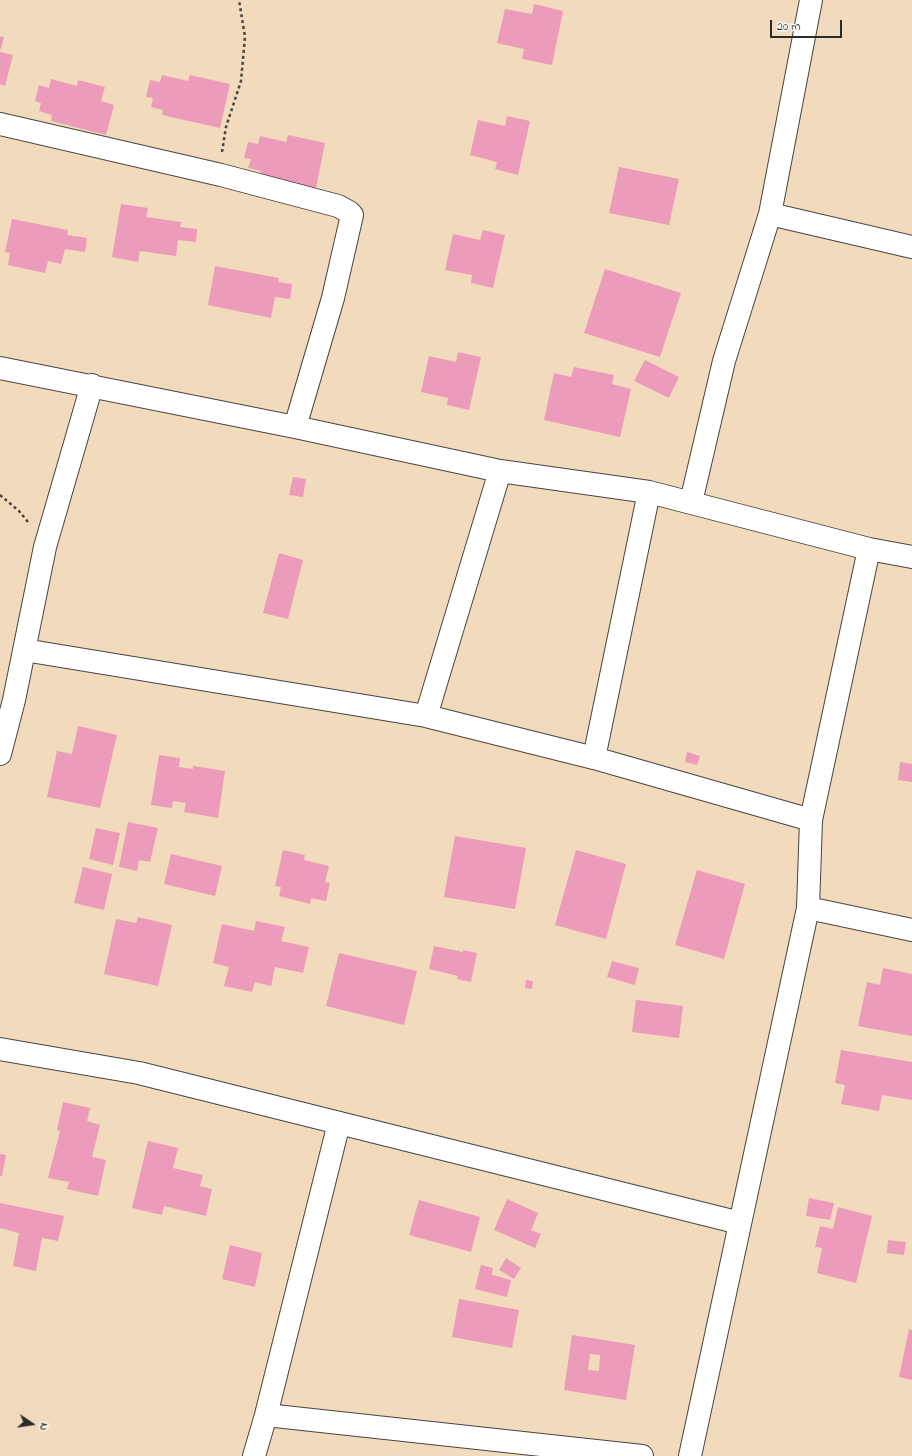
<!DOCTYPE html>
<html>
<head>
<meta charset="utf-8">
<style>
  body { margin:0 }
  #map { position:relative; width:912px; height:1456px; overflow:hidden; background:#f1dbbc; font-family:"Indie Flower",sans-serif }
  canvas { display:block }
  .north { position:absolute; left:12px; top:1404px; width:40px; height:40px; -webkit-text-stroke:3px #f6f6f2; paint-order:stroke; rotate:103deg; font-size:11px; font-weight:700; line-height:16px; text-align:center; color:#2b2b2b }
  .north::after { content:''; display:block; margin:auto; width:14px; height:18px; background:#2b2b2b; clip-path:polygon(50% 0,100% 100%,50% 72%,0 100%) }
  .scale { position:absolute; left:770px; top:20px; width:72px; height:18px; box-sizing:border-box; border:2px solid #2b2b2b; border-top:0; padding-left:5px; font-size:12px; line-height:14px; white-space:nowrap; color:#2b2b2b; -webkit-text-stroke:3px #f6f6f2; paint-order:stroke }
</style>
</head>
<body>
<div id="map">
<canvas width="912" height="1456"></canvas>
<div class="north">N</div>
<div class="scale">20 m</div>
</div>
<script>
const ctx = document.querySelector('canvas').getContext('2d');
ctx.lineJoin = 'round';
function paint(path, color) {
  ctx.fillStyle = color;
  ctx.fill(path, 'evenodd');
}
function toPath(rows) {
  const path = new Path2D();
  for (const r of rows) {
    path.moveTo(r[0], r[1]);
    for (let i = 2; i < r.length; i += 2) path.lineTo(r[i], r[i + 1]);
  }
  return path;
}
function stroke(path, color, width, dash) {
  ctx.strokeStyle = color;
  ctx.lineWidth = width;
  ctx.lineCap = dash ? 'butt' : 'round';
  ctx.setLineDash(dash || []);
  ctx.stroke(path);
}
const building = toPath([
  [534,4,563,11,552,65,522,59,524,49,497,43,505,9,532,14],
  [0,36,4,37,1,49,0,49],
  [0,52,13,55,5,86,0,84],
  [162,75,188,81,190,75,230,84,220,128,162,115,163,110,151,107,153,98,146,97,150,80,160,82],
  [51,79,77,86,78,80,105,87,101,101,114,105,106,135,51,121,52,115,39,111,41,103,35,101,39,85,49,88],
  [507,116,530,121,518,175,495,169,497,162,470,155,478,120,505,126],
  [288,135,325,143,316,188,260,176,261,171,248,168,251,159,244,158,248,142,258,144,260,136,286,142],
  [619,167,679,179,669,225,609,213],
  [121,204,148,208,146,217,181,222,180,227,197,229,196,242,178,240,176,256,140,251,138,262,112,257],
  [12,219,68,230,67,235,87,238,85,252,65,249,61,264,48,261,45,273,8,265,10,253,5,252],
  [483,230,505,235,493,288,471,283,472,275,445,270,453,234,480,240],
  [215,266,279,278,278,282,292,284,290,299,275,297,271,318,208,305],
  [605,269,681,293,660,357,584,333],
  [458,352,481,357,469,410,447,405,448,398,421,392,429,356,456,362],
  [645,360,679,377,669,398,634,381],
  [574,367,614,375,612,384,631,389,620,437,544,420,554,373,571,377],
  [293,477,306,479,303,497,289,495],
  [279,553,303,560,288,619,263,613],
  [78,726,117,735,100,808,47,797,57,751,72,754],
  [687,752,700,756,697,765,685,762],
  [159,755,180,758,179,767,193,769,193,766,225,771,218,818,184,812,186,803,173,801,172,808,151,805],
  [900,762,912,764,912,782,898,780],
  [128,822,158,828,150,862,139,860,137,871,119,867],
  [96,828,120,833,113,865,89,859],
  [455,836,526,848,515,909,444,897],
  [283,850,305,855,304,860,329,866,325,882,330,883,326,901,311,898,310,904,279,896,281,887,275,886],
  [576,850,626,864,606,939,555,925],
  [171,854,222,866,215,896,164,884],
  [83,867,112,874,104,910,74,903],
  [697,870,745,884,724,959,675,945],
  [138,917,172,925,158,986,104,974,116,919,136,923],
  [256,921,285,927,281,941,309,947,303,973,275,967,271,986,255,982,252,992,224,986,229,967,213,963,222,924,254,931],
  [434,946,463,952,463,950,477,953,471,982,457,979,458,976,429,969],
  [339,953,417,971,404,1025,326,1006],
  [612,961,639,968,635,985,607,977],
  [883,968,912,974,912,1036,858,1026,867,982,880,985],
  [526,980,533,981,532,989,525,988],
  [636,1000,683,1006,679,1038,632,1032],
  [841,1050,912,1062,912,1100,882,1095,879,1111,841,1104,845,1085,835,1083],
  [63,1102,90,1108,87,1121,100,1125,92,1157,106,1160,98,1196,67,1189,69,1182,48,1178,60,1131,57,1130],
  [148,1141,178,1148,173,1168,203,1175,200,1186,212,1189,206,1216,164,1206,162,1215,132,1208],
  [0,1154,6,1155,2,1176,0,1176],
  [809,1198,834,1203,830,1220,806,1216],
  [507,1199,538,1213,531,1230,541,1234,535,1248,494,1230],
  [419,1200,480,1217,471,1252,409,1235],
  [0,1203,64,1216,58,1241,42,1238,36,1271,13,1266,19,1233,0,1228],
  [838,1207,872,1216,856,1283,817,1273,822,1248,815,1247,820,1226,833,1229],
  [888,1240,906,1242,904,1255,887,1253],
  [230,1245,262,1253,255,1287,222,1279],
  [506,1258,521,1268,514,1279,499,1270],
  [481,1265,493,1268,492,1275,511,1280,507,1297,475,1289],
  [459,1299,519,1310,512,1348,452,1337],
  [909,1329,912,1330,912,1380,899,1377],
  [572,1335,635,1345,626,1400,564,1390],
  [590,1354,600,1355,599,1371,588,1370]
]);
const path = toPath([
  [222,152,226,127,241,81,245,37,239,0],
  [0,495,19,511,28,522]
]);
const minor = toPath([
  [0,124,221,175,338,206,349,212,352,215,333,298,295,427],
  [770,214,912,247],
  [0,368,295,427,500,471,649,492,869,549,912,557],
  [691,502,724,361,770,214,811,0],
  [24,650,426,716,594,758,811,820],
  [426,716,500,471],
  [0,754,14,700,45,547,92,385],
  [594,758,649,492],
  [808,908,912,930],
  [0,1049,139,1073,740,1223],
  [266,1415,642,1456],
  [254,1456,266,1415,339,1123],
  [690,1456,808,908,811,820,869,549]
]);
paint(building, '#ec9bba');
stroke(minor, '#494541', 24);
stroke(path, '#494541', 2.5, [3, 3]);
stroke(minor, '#fff', 22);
</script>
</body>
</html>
